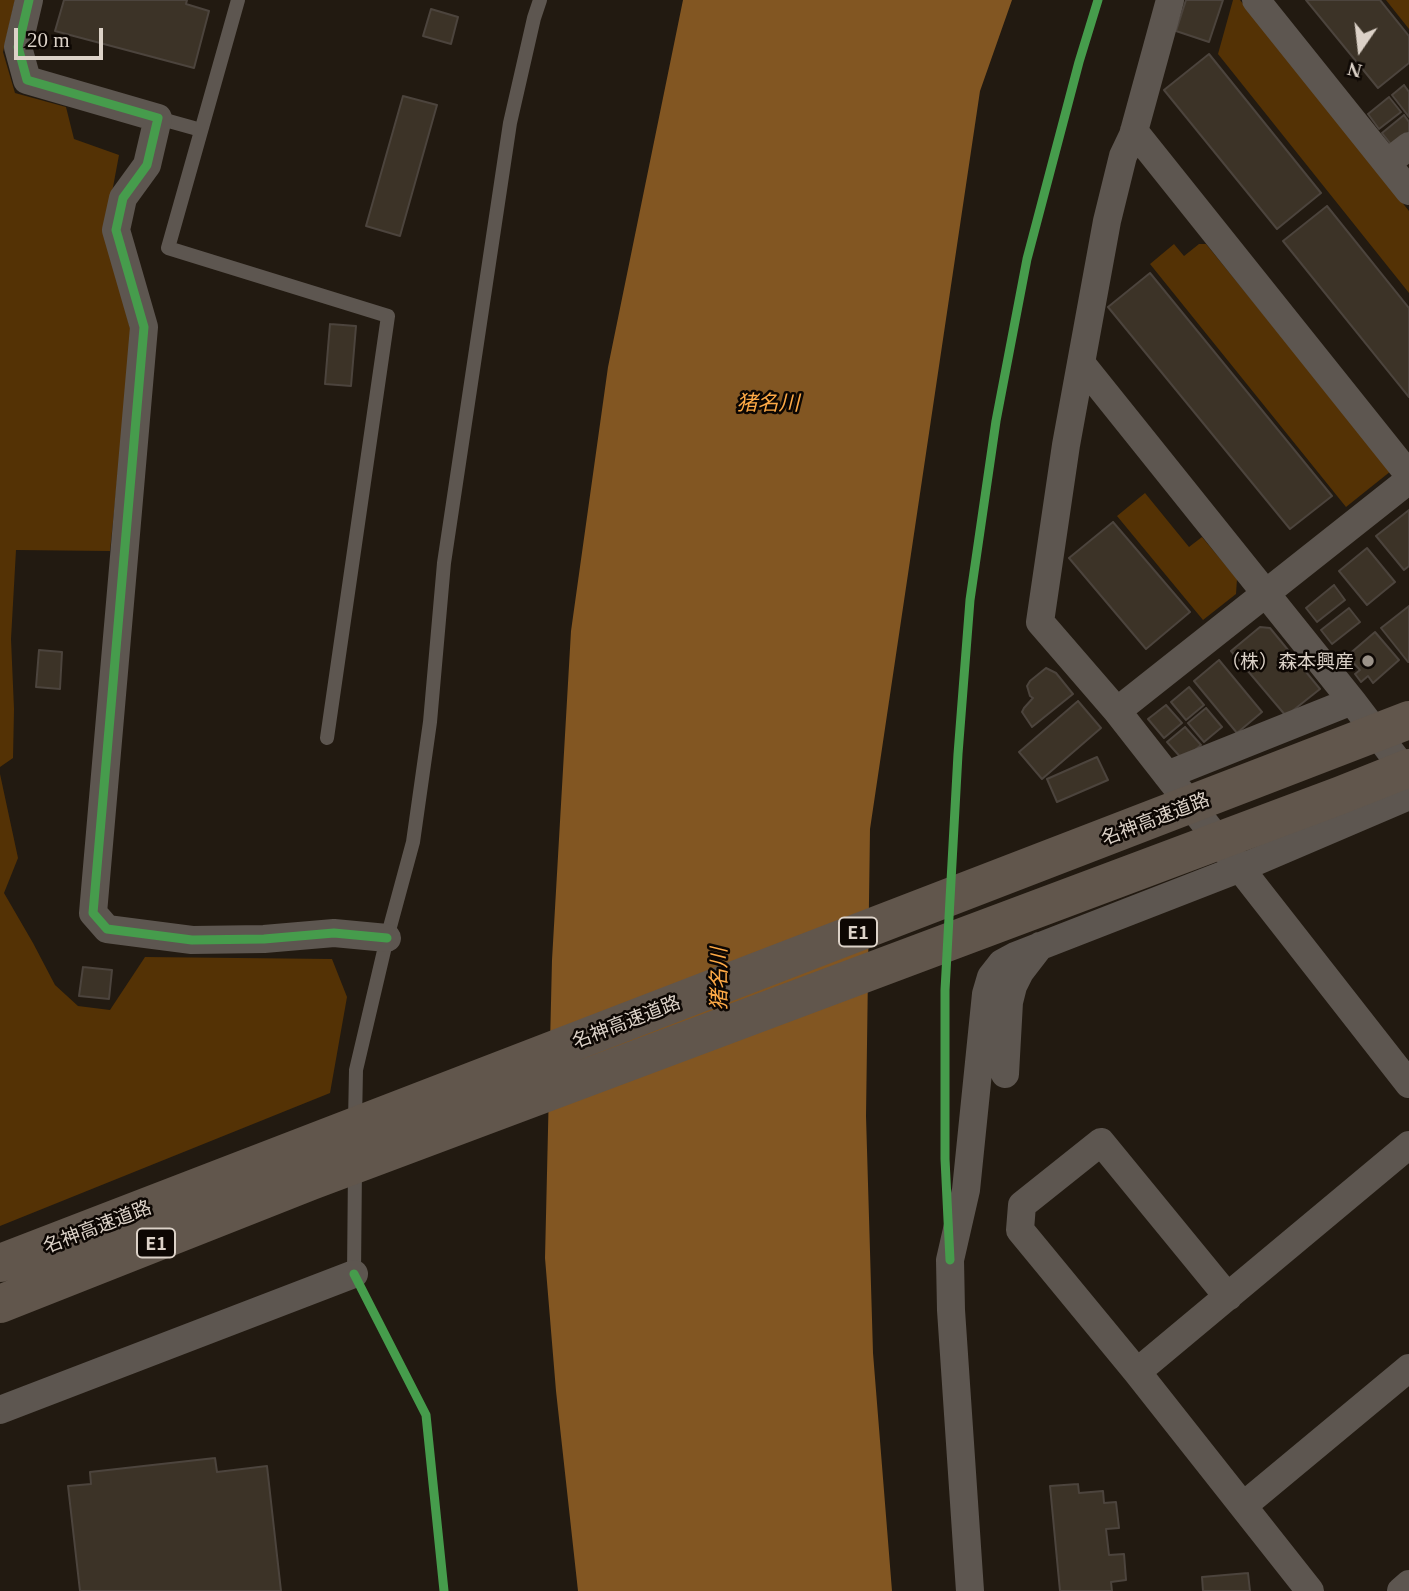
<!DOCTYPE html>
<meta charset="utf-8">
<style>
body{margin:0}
#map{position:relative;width:1409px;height:1591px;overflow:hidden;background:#221a11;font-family:Georgia,serif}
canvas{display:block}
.north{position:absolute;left:1325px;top:14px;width:70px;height:70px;-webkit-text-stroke:5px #0d0703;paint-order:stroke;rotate:194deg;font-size:19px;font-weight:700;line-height:28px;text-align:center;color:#dcd2c8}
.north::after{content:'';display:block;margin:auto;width:24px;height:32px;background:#dcd2c8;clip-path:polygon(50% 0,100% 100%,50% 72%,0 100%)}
.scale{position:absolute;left:14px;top:28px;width:89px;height:32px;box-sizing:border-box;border:4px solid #dcd2c8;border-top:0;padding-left:9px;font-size:21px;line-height:24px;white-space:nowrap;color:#dcd2c8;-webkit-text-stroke:5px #0d0703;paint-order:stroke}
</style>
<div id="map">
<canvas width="1409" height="1591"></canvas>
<div class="north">N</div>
<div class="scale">20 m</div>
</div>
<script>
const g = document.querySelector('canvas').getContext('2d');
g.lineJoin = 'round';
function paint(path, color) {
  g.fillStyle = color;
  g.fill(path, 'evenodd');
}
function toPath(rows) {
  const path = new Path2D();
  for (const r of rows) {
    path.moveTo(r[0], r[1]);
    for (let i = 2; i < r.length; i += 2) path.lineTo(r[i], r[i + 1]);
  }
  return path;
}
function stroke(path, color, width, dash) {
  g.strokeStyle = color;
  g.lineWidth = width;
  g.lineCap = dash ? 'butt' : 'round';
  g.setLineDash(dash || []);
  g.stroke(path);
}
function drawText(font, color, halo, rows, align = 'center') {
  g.font = font + ' Georgia,"Noto Sans JP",serif';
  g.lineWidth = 5;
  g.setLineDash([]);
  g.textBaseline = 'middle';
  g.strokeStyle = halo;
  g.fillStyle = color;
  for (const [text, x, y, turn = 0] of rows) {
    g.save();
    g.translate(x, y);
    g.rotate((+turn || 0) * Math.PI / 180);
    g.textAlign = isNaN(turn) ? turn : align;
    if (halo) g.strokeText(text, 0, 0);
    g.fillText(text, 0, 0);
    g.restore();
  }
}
const green = toPath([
 [0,0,15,0,3,52,15,93,66,107,74,139,119,155,105,230,132,336,110,551,16,550,11,639,14,709,13,758,0,767],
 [1233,0,1240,0,1409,211,1409,293,1218,54],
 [1386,0,1409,0,1409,29],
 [1174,244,1184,256,1199,244,1206,244,1391,471,1346,507,1150,264],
 [1145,493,1189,547,1202,537,1237,579,1236,594,1203,620,1117,516],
 [0,774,18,858,4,893,33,943,55,985,78,1006,110,1010,145,957,332,959,347,997,330,1093,0,1226]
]);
const water = toPath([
 [683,0,1012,0,980,91,870,829,866,1116,873,1353,892,1591,578,1591,556,1391,545,1258,552,960,571,631,608,367]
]);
const building = toPath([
 [64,0,187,0,186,4,209,11,194,68,55,31,64,0],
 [1186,0,1223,0,1209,42,1176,31,1186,0],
 [1306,0,1380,0,1409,36,1409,63,1378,88,1306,0],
 [431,9,458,17,451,44,423,36,431,9],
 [1209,54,1321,193,1277,229,1164,90,1209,54],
 [1404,85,1409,92,1409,117,1392,95,1404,85],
 [403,96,437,105,400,236,366,226,403,96],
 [1389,97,1401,112,1379,129,1368,114,1389,97],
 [1404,115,1409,122,1409,135,1393,147,1382,133,1404,115],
 [1327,206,1409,308,1409,397,1283,241,1327,206],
 [1150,273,1332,496,1290,529,1108,307,1150,273],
 [330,324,356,326,351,386,325,384,330,324],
 [1409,510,1409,566,1404,570,1376,536,1409,510],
 [1113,522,1190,612,1146,649,1069,558,1113,522],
 [1367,548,1395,582,1367,605,1339,571,1367,548],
 [1334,585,1345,600,1317,622,1306,608,1334,585],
 [1409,606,1409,662,1408,662,1381,628,1409,606],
 [1349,608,1360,622,1332,644,1321,630,1349,608],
 [1260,627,1270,628,1320,689,1286,716,1231,651,1260,627],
 [1375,632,1399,660,1373,683,1368,676,1361,682,1355,674,1360,670,1347,656,1375,632],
 [39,650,62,652,60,689,36,687,39,650],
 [1219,660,1262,712,1237,733,1194,681,1219,660],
 [1046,668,1056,673,1073,694,1032,727,1022,712,1024,708,1033,698,1030,696,1027,686,1030,681,1046,668],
 [1189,687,1204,705,1186,720,1171,702,1189,687],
 [1078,701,1101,728,1042,779,1019,752,1078,701],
 [1166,705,1182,723,1164,738,1148,719,1166,705],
 [1206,708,1222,727,1204,742,1188,723,1206,708],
 [1185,727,1201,745,1183,760,1167,742,1185,727],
 [1097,757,1108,780,1057,802,1047,779,1097,757],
 [83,967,112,970,109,999,79,996,83,967],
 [215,1458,217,1472,267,1466,281,1591,80,1591,68,1486,91,1484,90,1472,215,1458],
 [1078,1484,1079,1493,1103,1491,1104,1503,1116,1502,1119,1528,1106,1529,1109,1555,1124,1554,1126,1580,1111,1582,1112,1591,1060,1591,1050,1486,1078,1484],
 [1248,1573,1250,1591,1203,1591,1202,1577,1248,1573]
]);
const lane = toPath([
 [238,0,168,248,388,316,327,738],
 [158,118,201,130],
 [355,1122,356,1070,387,938,413,842,430,722,444,563,510,123,534,18,540,0],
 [354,1274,355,1167]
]);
const street = toPath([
 [29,0,18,47,27,80,158,118,147,165,123,198,116,230,144,327,93,913,107,929,192,940,264,939,334,933,387,938],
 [1170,0,1133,135,1123,156,1107,221,1066,445,1040,622,1117,711,1409,1084],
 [1256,0,1409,191],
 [1134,131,1409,475],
 [1387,163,1409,146],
 [1081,363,1352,701,1409,776],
 [1117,711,1409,480],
 [1167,775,1352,701],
 [1005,1074,1009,1002,1013,986,1020,972,1040,946],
 [1228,1297,1101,1142,1022,1205,1020,1230,1137,1372,1310,1591],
 [1137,1372,1409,1145],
 [0,1410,354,1274],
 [1243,1506,1409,1368],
 [970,1591,951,1310,950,1260,966,1190,986,994,991,977,1002,963,1015,956,1241,868,1409,796],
 [1401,1591,1409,1584]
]);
const highway = toPath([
 [0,1263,1409,720],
 [0,1304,311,1181,1341,795,1409,768]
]);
const cycleway = toPath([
 [29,0,18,47,27,80,158,118,147,165,123,198,116,230,144,327,93,913,107,929,192,940,264,939,334,933,387,938],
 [950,1260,945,1159,945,990,958,754,970,600,996,421,1027,259,1079,62,1098,0],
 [354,1274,426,1415,444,1591]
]);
const markers = [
 [1368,661,7,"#9b9288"]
];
const shields = [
 [858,932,38],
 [156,1243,38]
];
const shieldNames = [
 ["E1",858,932],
 ["E1",156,1243]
];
const poiNames = [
 ["（株）森本興産",1354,661]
];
const streetNames = [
 ["名神高速道路",1155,818,-21],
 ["名神高速道路",626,1021,-21],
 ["名神高速道路",97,1226,-21]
];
const waterNames = [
 ["猪名川",768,402],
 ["猪名川",718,979,-90]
];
paint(green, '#543205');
paint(water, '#825622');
paint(building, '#3c3327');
stroke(building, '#4c443d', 2);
stroke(lane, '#5d5650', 14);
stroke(street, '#5d5650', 28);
stroke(highway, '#61564c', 38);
stroke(cycleway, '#469c4c', 9);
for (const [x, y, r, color] of markers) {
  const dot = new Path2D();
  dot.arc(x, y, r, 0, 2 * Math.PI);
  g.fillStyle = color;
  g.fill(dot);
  stroke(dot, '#0d0703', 2.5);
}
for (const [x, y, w] of shields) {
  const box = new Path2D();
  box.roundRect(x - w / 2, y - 14.5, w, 29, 5);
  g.fillStyle = '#0d0703';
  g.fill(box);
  stroke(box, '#dcd2c8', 2);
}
drawText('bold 18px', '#dcd2c8', null, shieldNames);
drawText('19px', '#dcd2c8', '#0d0703', poiNames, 'right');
drawText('19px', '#dcd2c8', '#0d0703', streetNames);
drawText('italic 21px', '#fda946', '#0d0703', waterNames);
</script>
